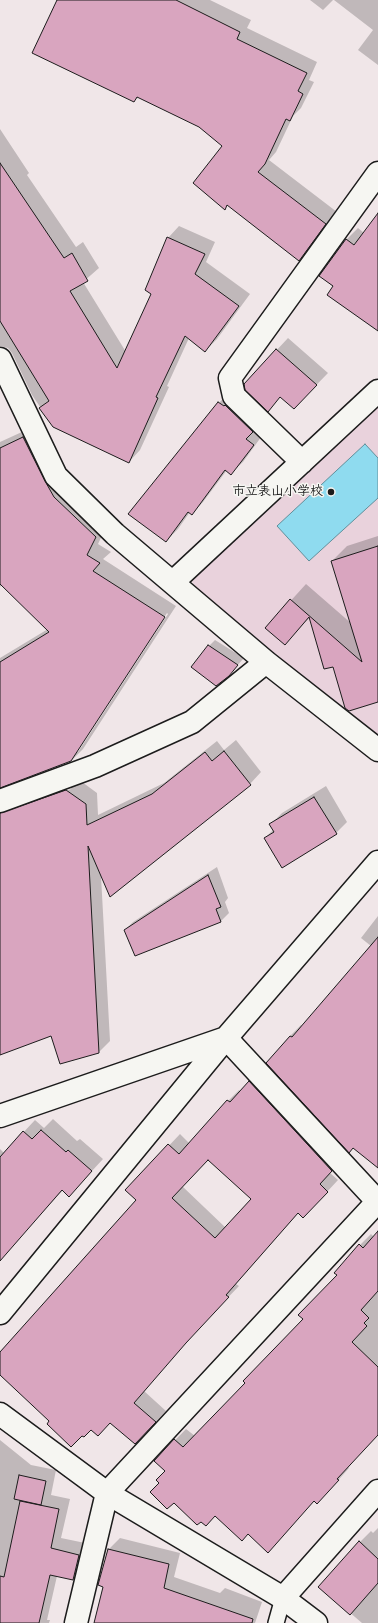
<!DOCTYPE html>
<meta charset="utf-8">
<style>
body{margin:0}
canvas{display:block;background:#f0e6e8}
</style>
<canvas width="378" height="1623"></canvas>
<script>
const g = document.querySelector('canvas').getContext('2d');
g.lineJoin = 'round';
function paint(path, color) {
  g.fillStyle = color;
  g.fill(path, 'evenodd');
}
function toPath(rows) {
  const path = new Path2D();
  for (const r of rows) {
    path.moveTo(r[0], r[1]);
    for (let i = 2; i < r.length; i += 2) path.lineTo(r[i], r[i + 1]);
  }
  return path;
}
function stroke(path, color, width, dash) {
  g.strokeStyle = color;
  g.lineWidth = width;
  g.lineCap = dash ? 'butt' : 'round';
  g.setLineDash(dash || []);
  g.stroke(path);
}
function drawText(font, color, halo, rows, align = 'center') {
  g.font = font + ' Pangolin,"Klee One",sans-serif';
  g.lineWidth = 3;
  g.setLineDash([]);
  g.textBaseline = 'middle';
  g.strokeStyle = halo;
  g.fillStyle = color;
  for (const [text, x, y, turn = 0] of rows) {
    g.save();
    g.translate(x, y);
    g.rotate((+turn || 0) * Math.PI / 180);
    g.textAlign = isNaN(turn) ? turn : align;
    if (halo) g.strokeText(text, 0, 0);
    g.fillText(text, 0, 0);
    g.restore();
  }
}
const built = toPath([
 [378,403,378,739,377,739,194,587,192,580]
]);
const water = toPath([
 [365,444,378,458,378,498,309,561,277,526,365,444]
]);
const shadow = toPath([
 [58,0,210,0,251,20,247,28,317,62,309,80,314,82,301,108,293,116,276,152,269,160,337,212,310,248,299,259,228,205,225,208,223,146,199,126,139,97,134,101],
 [310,0,333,0,323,10],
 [334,0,378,0,378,65,358,50,373,30],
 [0,129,29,173,27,175,76,247,83,242,99,268,83,282,126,352,152,293,168,238,179,226,215,242,206,262,250,294,217,339,205,351,189,338,167,386,169,387,140,450,129,462,53,426,32,395,12,353,8,348,0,346],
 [378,215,378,324,320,276,347,239,358,228,364,233],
 [288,338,328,373,294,408,281,396,268,410,245,384],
 [230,391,264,433,243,462,231,473,227,470,203,502,192,514,190,512,178,529,166,541,219,403],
 [35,426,56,470,107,525,98,544,111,552,103,559,176,606,83,749,71,761,0,787,0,658,48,629,2,585,0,587,0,442],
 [167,613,168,614,78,752,76,752],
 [378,536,378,701,334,665,310,617,285,644,266,628,306,584,352,624,332,561,347,546],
 [215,640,244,658,235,668,209,646],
 [236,740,261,772,250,784,101,876,110,1041,99,1052,52,1035,0,1054,0,812,10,802,78,779,97,793,98,815,164,783,217,741,224,750],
 [70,787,71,789,11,811,11,809],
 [326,786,347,822,336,833,265,838,273,830,270,825,282,813],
 [217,867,228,898,225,902,229,913,221,921,135,955,125,930,133,922],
 [378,916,378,1166,267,1063,290,1036,301,1025,303,1026,371,946,361,938],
 [260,1071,342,1159,330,1173,338,1180,314,1206,298,1213,236,1284,239,1286,196,1331,144,1391,166,1411,146,1432,110,1421,91,1429,51,1421,0,1358,0,1354,137,1200,127,1190,180,1134,190,1144,228,1101,239,1090,241,1092],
 [209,1159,252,1199,226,1228,182,1186],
 [53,1119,77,1141,80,1139,103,1159,69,1196,63,1190,9,1249,0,1241,0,1149,4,1153,35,1120,44,1128],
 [371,1234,374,1237,378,1234,378,1423,348,1467,349,1468,328,1492,315,1500,248,1533,161,1483,166,1471,155,1461,186,1429,195,1436,246,1383,304,1319,360,1245],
 [0,1440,31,1465,56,1470,51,1495,70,1499,61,1538,90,1544,84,1568,73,1579,57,1576,47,1620,50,1620,49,1623,0,1623],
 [378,1528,378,1623,362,1623,320,1587,360,1542,371,1531,373,1533],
 [120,1538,180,1553,174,1577,220,1593,225,1588,262,1602,255,1623,96,1623,104,1586,99,1585,109,1549]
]);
const building = toPath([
 [57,0,176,0,240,32,237,39,307,73,298,91,303,94,290,121,286,119,265,164,258,172,326,224,299,261,227,205,225,210,193,183,222,146,199,127,137,97,134,102,32,53,57,0],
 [0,163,64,258,72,253,88,281,70,291,117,368,151,294,145,290,167,237,205,254,195,274,239,306,205,352,185,336,156,397,158,398,129,463,53,427,39,408,49,401,0,321,0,163],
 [378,213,378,331,327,295,333,286,319,276,346,239,354,245,378,213],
 [276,349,317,385,294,409,280,397,268,412,245,390,244,384,276,349],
 [218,402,224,406,225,405,253,432,246,439,254,445,231,475,225,470,192,515,188,512,166,542,128,514,218,402],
 [23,437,45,481,54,497,96,537,87,555,100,563,93,571,165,617,71,761,0,788,0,662,49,632,0,584,0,448,23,437],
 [378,546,378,702,349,711,345,708,333,667,324,669,309,617,285,645,265,628,290,599,362,662,331,561,378,546],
 [208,645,238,665,229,676,216,686,191,667,208,645],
 [224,751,251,785,110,897,88,846,99,1053,60,1064,51,1036,0,1055,0,813,66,790,86,804,87,825,152,794,205,752,212,761,224,751],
 [314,797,337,834,282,868,264,838,274,832,269,824,314,797],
 [208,875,221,907,216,909,221,922,135,956,124,930,208,875],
 [378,937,378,1168,353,1148,349,1153,266,1063,290,1036,292,1037,378,937],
 [249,1081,332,1171,320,1184,328,1192,303,1218,298,1213,226,1295,229,1297,186,1343,134,1403,156,1422,135,1444,110,1423,98,1436,91,1430,84,1437,82,1436,71,1447,47,1424,49,1421,0,1375,0,1352,136,1200,125,1190,168,1144,179,1154,227,1100,230,1102,249,1081],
 [208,1160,251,1199,215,1238,172,1198,208,1160],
 [41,1130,66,1152,68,1150,92,1171,69,1197,62,1190,0,1261,0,1157,23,1131,32,1139,41,1130],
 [378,1231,378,1291,361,1310,369,1318,364,1323,367,1326,352,1342,378,1367,378,1435,337,1479,339,1480,317,1504,314,1501,268,1553,248,1534,242,1541,215,1516,206,1526,201,1522,197,1525,174,1503,167,1509,150,1492,159,1483,156,1480,165,1471,154,1461,174,1439,183,1447,245,1383,243,1381,303,1319,298,1315,337,1275,334,1273,359,1244,363,1248,378,1231],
 [19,1475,46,1481,41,1505,14,1499,19,1475],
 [20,1501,59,1509,51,1548,79,1555,73,1580,50,1575,39,1623,0,1623,0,1576,4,1577,20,1501],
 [359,1541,378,1559,378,1583,350,1615,318,1587,359,1541],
 [108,1549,169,1564,164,1588,253,1619,252,1623,94,1623,103,1587,98,1585,108,1549]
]);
const lane = toPath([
 [276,1623,283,1598]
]);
const street = toPath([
 [0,359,56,476,115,534,266,662,378,750],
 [302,462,234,396,230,378,378,173],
 [173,582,378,391],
 [0,801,95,766,192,722,266,662],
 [0,1116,226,1038,378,1202],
 [0,1313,226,1038,378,862],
 [0,1414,107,1493,283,1598,316,1623],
 [283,1598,378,1491],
 [76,1623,107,1493,378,1201]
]);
const markers = [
 [331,492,4,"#1c1c1c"]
];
const poiNames = [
 ["市立表山小学校",323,492]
];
paint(built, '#e9d2dc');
paint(water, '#8fdbef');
stroke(water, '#618f9b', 1);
paint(shadow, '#0003');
paint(building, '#d9a5bf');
stroke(building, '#1c1c1c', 1);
stroke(lane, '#1c1c1c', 18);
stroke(street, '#1c1c1c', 25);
stroke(lane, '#f6f6f2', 15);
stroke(street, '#f6f6f2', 22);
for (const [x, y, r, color] of markers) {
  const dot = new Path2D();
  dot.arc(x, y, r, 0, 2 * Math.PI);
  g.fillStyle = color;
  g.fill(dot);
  stroke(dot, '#f6f6f2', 1.5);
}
drawText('bold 13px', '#1c1c1c', '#f6f6f2', poiNames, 'right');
</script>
